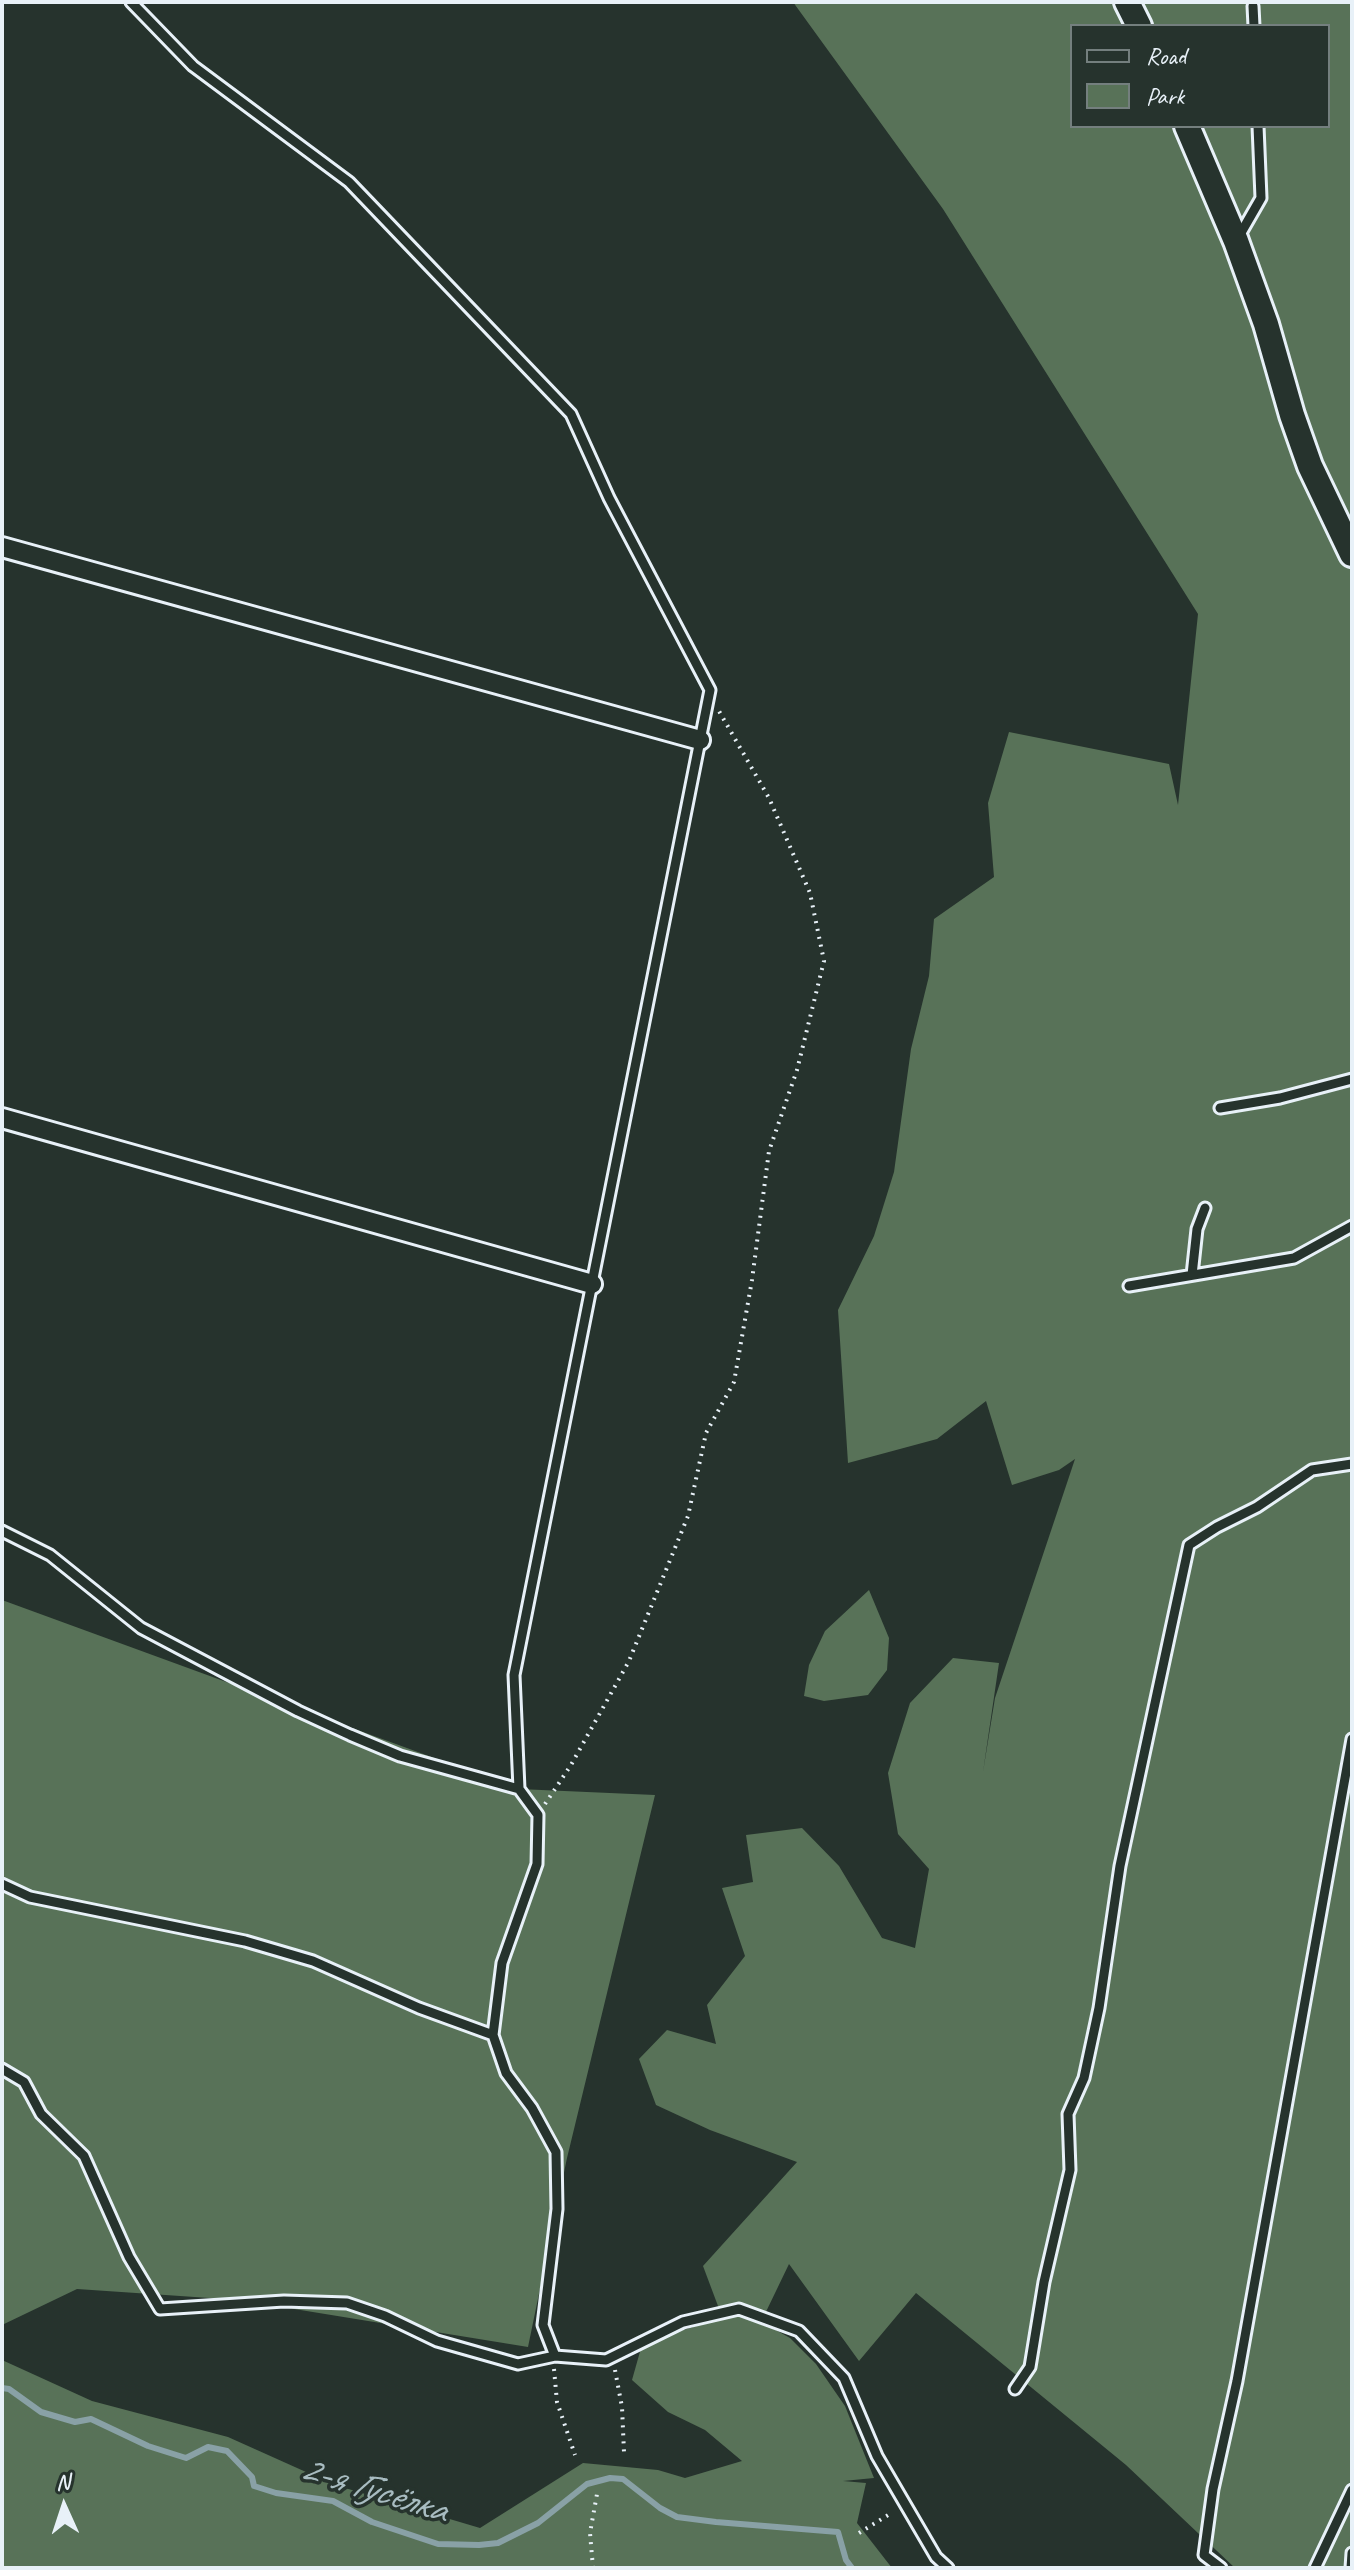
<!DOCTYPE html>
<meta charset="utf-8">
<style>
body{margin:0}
#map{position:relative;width:1354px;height:2570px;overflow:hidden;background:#26332d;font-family:Caveat,sans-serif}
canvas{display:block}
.frame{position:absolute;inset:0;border:4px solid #e8f1f8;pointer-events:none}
.legend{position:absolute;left:1070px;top:24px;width:260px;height:104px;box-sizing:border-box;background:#26332d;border:2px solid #747f7e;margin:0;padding:10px 14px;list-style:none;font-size:24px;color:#e8f1f8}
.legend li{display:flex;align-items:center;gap:16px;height:40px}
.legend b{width:40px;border:2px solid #747f7e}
.north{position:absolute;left:24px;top:2466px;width:80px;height:80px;-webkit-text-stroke:6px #26332d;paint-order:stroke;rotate:357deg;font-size:22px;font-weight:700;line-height:32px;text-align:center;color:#e8f1f8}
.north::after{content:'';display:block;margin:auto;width:28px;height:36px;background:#e8f1f8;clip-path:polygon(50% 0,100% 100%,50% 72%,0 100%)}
</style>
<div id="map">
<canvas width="1354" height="2570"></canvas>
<div class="frame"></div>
<ul class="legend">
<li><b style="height:10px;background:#26332d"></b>Road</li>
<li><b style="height:22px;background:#587258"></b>Park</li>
</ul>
<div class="north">N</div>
</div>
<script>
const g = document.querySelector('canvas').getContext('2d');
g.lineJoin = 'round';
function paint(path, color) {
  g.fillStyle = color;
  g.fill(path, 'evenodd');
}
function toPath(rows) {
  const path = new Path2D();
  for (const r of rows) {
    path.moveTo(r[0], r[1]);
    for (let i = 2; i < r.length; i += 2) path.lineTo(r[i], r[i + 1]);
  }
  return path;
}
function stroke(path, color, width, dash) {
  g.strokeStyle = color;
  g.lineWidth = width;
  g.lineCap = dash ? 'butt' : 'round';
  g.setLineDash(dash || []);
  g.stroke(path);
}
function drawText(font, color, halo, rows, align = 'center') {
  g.font = font + ' Caveat,sans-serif';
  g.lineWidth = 7;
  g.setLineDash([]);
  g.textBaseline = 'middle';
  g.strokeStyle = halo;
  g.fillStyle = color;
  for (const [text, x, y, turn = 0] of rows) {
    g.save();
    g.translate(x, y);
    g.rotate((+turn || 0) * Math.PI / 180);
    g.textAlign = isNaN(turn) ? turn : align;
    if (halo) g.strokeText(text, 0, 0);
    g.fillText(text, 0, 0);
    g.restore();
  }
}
const green = toPath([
 [793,2,1352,2,1352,2568,1235,2568,1126,2465,916,2293,859,2361,789,2264,763,2318,751,2316,790,2338,816,2364,845,2406,874,2478,843,2481,866,2483,857,2523,892,2568,2,2568,2,2360,92,2401,228,2437,335,2485,480,2528,583,2463,658,2470,685,2478,742,2461,705,2430,668,2412,632,2380,643,2341,694,2327,734,2311,718,2306,703,2266,797,2162,710,2130,656,2105,639,2059,667,2030,716,2044,707,2005,745,1956,722,1888,753,1882,746,1835,802,1828,839,1866,882,1938,915,1948,929,1869,898,1834,888,1773,910,1703,953,1658,999,1663,983,1772,995,1698,1075,1459,1059,1470,1012,1485,986,1401,937,1439,848,1463,838,1310,874,1236,894,1172,911,1049,929,976,934,919,994,877,988,803,1009,732,1169,764,1178,805,1198,614,943,209],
 [1072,26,1328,26,1328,126,1072,126],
 [869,1590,889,1638,887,1670,868,1695,824,1701,804,1696,809,1665,825,1631],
 [2,1600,519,1789,655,1795,567,2158,528,2347,239,2300,77,2289,2,2325]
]);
const stream = toPath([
 [2,2388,9,2389,41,2412,75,2422,91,2419,148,2446,186,2458,208,2447,227,2451,252,2477,254,2486,276,2493,333,2501,372,2522,438,2544,479,2545,498,2543,538,2523,587,2484,610,2478,623,2479,660,2508,677,2517,716,2522,838,2532,846,2560,852,2568]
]);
const path = toPath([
 [545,1804,571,1765,629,1661,688,1516,706,1433,734,1382,752,1280,769,1151,797,1070,824,961,810,893,769,798,719,711],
 [554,2369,557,2402,575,2455],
 [615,2370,622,2407,624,2452],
 [859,2533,893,2512],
 [593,2568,590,2533,597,2494]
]);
const service = toPath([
 [131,2,193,66,349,182,571,414,609,498,710,690,514,1675,519,1789],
 [1253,6,1254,26],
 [1238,238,1261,198,1258,126],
 [1220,1108,1280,1098,1352,1079],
 [1192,1275,1197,1229,1205,1208],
 [1129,1286,1294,1258,1352,1226],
 [2,1531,50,1555,141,1628,298,1711,350,1735,400,1756,519,1789,538,1815,537,1864,502,1963,493,2035,506,2073,532,2108,556,2152,557,2209,543,2325,555,2356],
 [2,1884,30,1897,245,1941,313,1961,419,2008,493,2035],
 [2,2069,24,2082,41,2114,84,2156,129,2257,160,2309,284,2301,347,2303,385,2316,437,2341,518,2364,555,2356,606,2360,683,2322,739,2309,799,2331,844,2378,877,2456,936,2557,948,2568],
 [1015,2389,1030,2367,1044,2282,1070,2170,1068,2114,1084,2078,1099,2008,1120,1866,1189,1545,1217,1527,1257,1507,1312,1470,1352,1464],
 [1221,2568,1204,2555,1213,2489,1237,2381,1352,1739],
 [1315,2568,1352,2490],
 [1351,2568,1352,2553]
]);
const minor = toPath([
 [2,547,700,740],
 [2,1118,592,1284]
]);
const tertiary = toPath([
 [1127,2,1139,26],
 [1187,126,1236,241,1266,324,1292,415,1310,466,1352,554]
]);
const waterNames = [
 ["2-я Гусёлка",373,2490,17]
];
paint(green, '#587258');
stroke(stream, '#89a1a6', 6);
stroke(service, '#e8f1f8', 15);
stroke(minor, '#e8f1f8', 24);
stroke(tertiary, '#e8f1f8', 30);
stroke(path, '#e8f1f8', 4, [2, 6]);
stroke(service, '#26332d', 9);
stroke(minor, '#26332d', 18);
stroke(tertiary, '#26332d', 24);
drawText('italic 40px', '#a8bcc1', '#26332d', waterNames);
</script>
